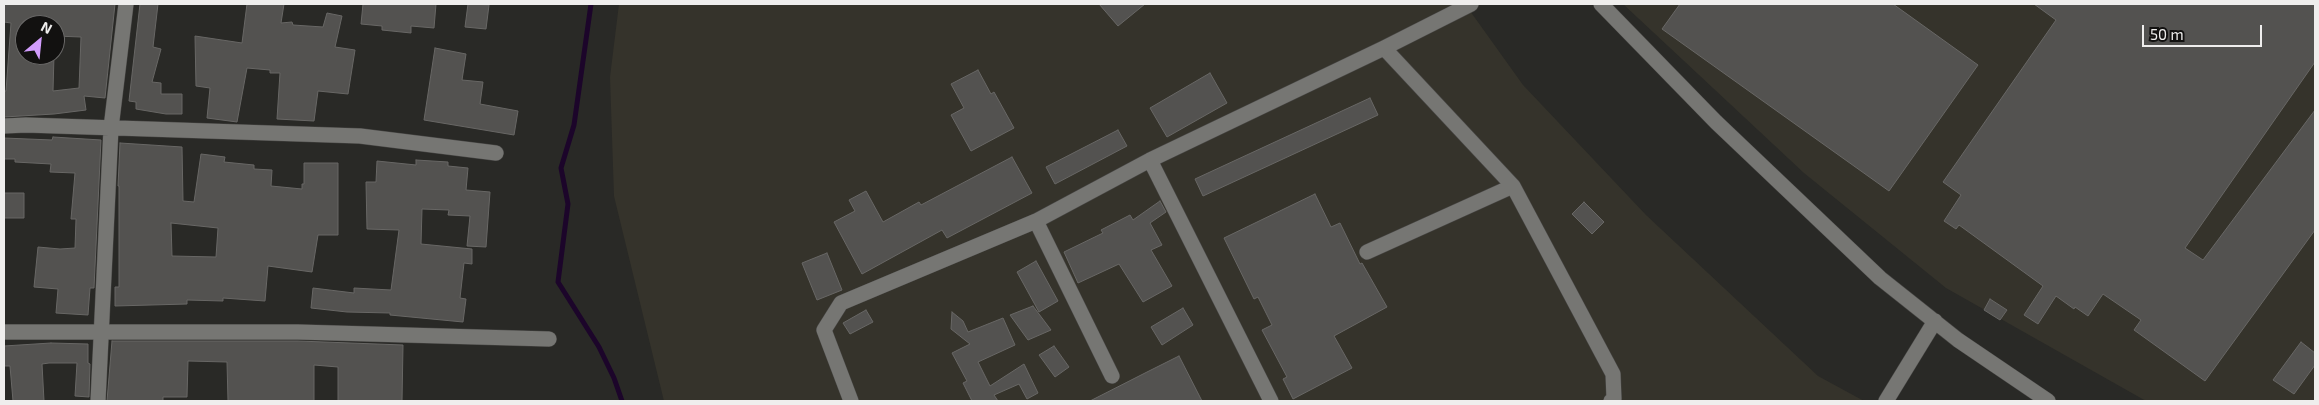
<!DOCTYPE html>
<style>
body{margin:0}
#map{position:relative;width:2319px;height:405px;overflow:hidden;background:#292926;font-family:"Exo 2",sans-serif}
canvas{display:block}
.frame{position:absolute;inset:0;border:5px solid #efeeed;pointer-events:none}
.north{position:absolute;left:15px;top:15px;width:50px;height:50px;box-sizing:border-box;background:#121110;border:1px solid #6a6968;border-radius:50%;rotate:28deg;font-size:14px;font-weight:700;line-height:20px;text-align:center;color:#efeeed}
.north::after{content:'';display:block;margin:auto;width:18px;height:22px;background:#d29dfd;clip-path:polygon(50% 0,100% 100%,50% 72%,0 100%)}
.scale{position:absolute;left:2142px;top:25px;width:120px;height:22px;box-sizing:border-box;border:2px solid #efeeed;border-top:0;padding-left:6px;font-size:15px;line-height:18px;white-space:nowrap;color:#efeeed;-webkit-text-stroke:4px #121110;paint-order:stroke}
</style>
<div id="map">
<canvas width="2319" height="405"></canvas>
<div class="frame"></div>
<div class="north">N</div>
<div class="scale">50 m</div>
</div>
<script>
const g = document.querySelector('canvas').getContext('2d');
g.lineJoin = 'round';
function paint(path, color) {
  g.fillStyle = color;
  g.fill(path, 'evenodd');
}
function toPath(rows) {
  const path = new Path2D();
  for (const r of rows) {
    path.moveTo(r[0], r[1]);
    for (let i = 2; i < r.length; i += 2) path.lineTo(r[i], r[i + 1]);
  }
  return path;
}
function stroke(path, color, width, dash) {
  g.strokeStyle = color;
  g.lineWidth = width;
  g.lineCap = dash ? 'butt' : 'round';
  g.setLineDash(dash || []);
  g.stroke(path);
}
const built = toPath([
 [619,4,1465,4,1523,85,1646,215,1818,376,1864,401,664,401,614,196,610,77],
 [1623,4,2315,4,2315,401,2146,401,1946,288,1804,173]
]);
const stream = toPath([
 [591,4,574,125,561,168,568,204,558,282,599,347,614,378,622,401]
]);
const building = toPath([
 [4,4,115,4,105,98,84,96,86,110,54,114,4,117,4,91,6,91,11,23,4,22,4,4],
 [25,25,55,25,55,36,81,37,79,88,53,91,54,55,25,55,25,25],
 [140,4,158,4,153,47,161,49,152,82,161,83,161,94,182,94,182,114,166,114,136,109,136,102,129,101,140,4],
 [247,4,284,4,281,23,292,22,293,25,323,27,327,13,342,16,335,47,355,50,348,94,318,91,314,121,277,119,280,73,270,73,270,70,247,68,237,122,207,118,210,88,196,86,195,36,242,43,247,4],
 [363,4,436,4,434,28,411,26,411,33,382,30,382,26,361,24,363,4],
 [468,4,489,5,486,29,465,27,468,4],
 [1099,4,1145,4,1118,26,1099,4],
 [1680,4,1893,4,1978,65,1889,191,1662,29,1680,4],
 [2034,4,2315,4,2315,62,2185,248,2203,260,2315,110,2315,230,2205,381,2134,330,2141,320,2103,294,2088,316,2075,307,2074,309,2056,296,2038,324,2024,315,2043,286,1959,225,1956,229,1944,221,1961,195,1943,182,2056,20,2034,4],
 [435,48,466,54,462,80,483,82,480,104,518,111,514,135,424,120,435,48],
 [978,70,991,94,994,92,1014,128,971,151,951,115,964,108,951,84,978,70],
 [1210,73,1227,103,1167,137,1150,108,1210,73],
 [1370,98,1378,115,1203,196,1195,179,1370,98],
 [1118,130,1127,146,1055,184,1046,167,1118,130],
 [53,137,101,140,94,288,90,288,88,315,56,313,58,289,34,287,38,247,60,249,75,248,76,219,71,219,75,173,50,172,51,164,15,162,15,159,4,159,4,138,52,140,53,137],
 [120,143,182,147,183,201,194,202,201,154,225,157,224,162,254,165,254,169,272,170,271,186,302,189,302,184,304,184,304,163,338,163,338,235,318,235,312,272,268,266,265,301,223,298,223,301,187,300,187,304,115,306,115,287,119,287,119,186,118,186,120,143],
 [171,223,218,228,216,257,172,256,171,223],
 [1012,157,1032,193,947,238,942,230,862,274,834,222,855,211,849,200,866,191,883,222,919,202,921,205,1012,157],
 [416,160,448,162,448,166,468,168,466,190,490,192,486,247,467,246,470,216,448,215,449,210,422,209,421,244,472,249,472,264,464,263,460,298,466,299,463,322,390,315,390,313,347,312,311,308,313,288,354,293,354,288,391,290,399,230,367,229,366,182,376,182,377,161,416,165,416,160],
 [4,193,24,193,24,218,4,218,4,193],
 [1315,194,1331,227,1340,223,1360,264,1362,263,1387,307,1334,336,1352,368,1293,399,1283,379,1287,377,1262,330,1272,325,1258,297,1254,299,1224,238,1315,194],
 [1160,201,1166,212,1150,223,1162,245,1151,250,1172,286,1143,302,1119,264,1078,283,1064,252,1103,233,1101,230,1130,215,1133,220,1160,201],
 [1584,202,1604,222,1592,234,1572,214,1584,202],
 [827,253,842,290,817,300,802,263,827,253],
 [1036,261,1058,301,1039,312,1017,272,1036,261],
 [1990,299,2007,310,2000,320,1984,310,1990,299],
 [1033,306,1051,330,1028,340,1010,315,1033,306],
 [1183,308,1193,325,1162,345,1151,327,1183,308],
 [866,310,873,322,850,334,843,323,866,310],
 [952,312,963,321,968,332,1003,318,1015,345,978,362,990,386,1024,364,1038,393,1027,399,1019,384,994,395,998,401,972,401,963,383,967,381,952,353,970,344,951,329,952,312],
 [112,341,298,341,403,345,402,401,338,401,338,367,314,365,314,401,228,401,227,362,188,361,187,397,163,397,163,401,107,401,112,341],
 [2301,342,2315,353,2315,365,2294,394,2273,380,2301,342],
 [51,343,88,344,88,363,90,364,89,397,75,396,77,363,49,363,42,364,44,401,13,401,10,366,4,366,4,346,51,343],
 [1054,346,1069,367,1055,377,1039,355,1054,346],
 [1179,356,1202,401,1090,401,1147,372,1179,356]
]);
const minor = toPath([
 [1601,4,1716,122,1880,278,1958,340,2048,401],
 [1384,48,1513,186,1613,374,1614,399,1611,401],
 [4,126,26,125,360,136,496,153],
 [1150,160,1271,401],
 [1036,221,1112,376],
 [1367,252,1513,186],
 [4,332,298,332,549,339],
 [98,401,111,128,126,4],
 [851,401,824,330,841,303,1036,221,1150,160,1384,48,1471,4],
 [1886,401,1935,321]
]);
paint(built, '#35332b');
stroke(stream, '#1c052a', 5);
paint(building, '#535250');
stroke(building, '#686765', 1);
stroke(minor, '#474644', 16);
stroke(minor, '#767673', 15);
</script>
